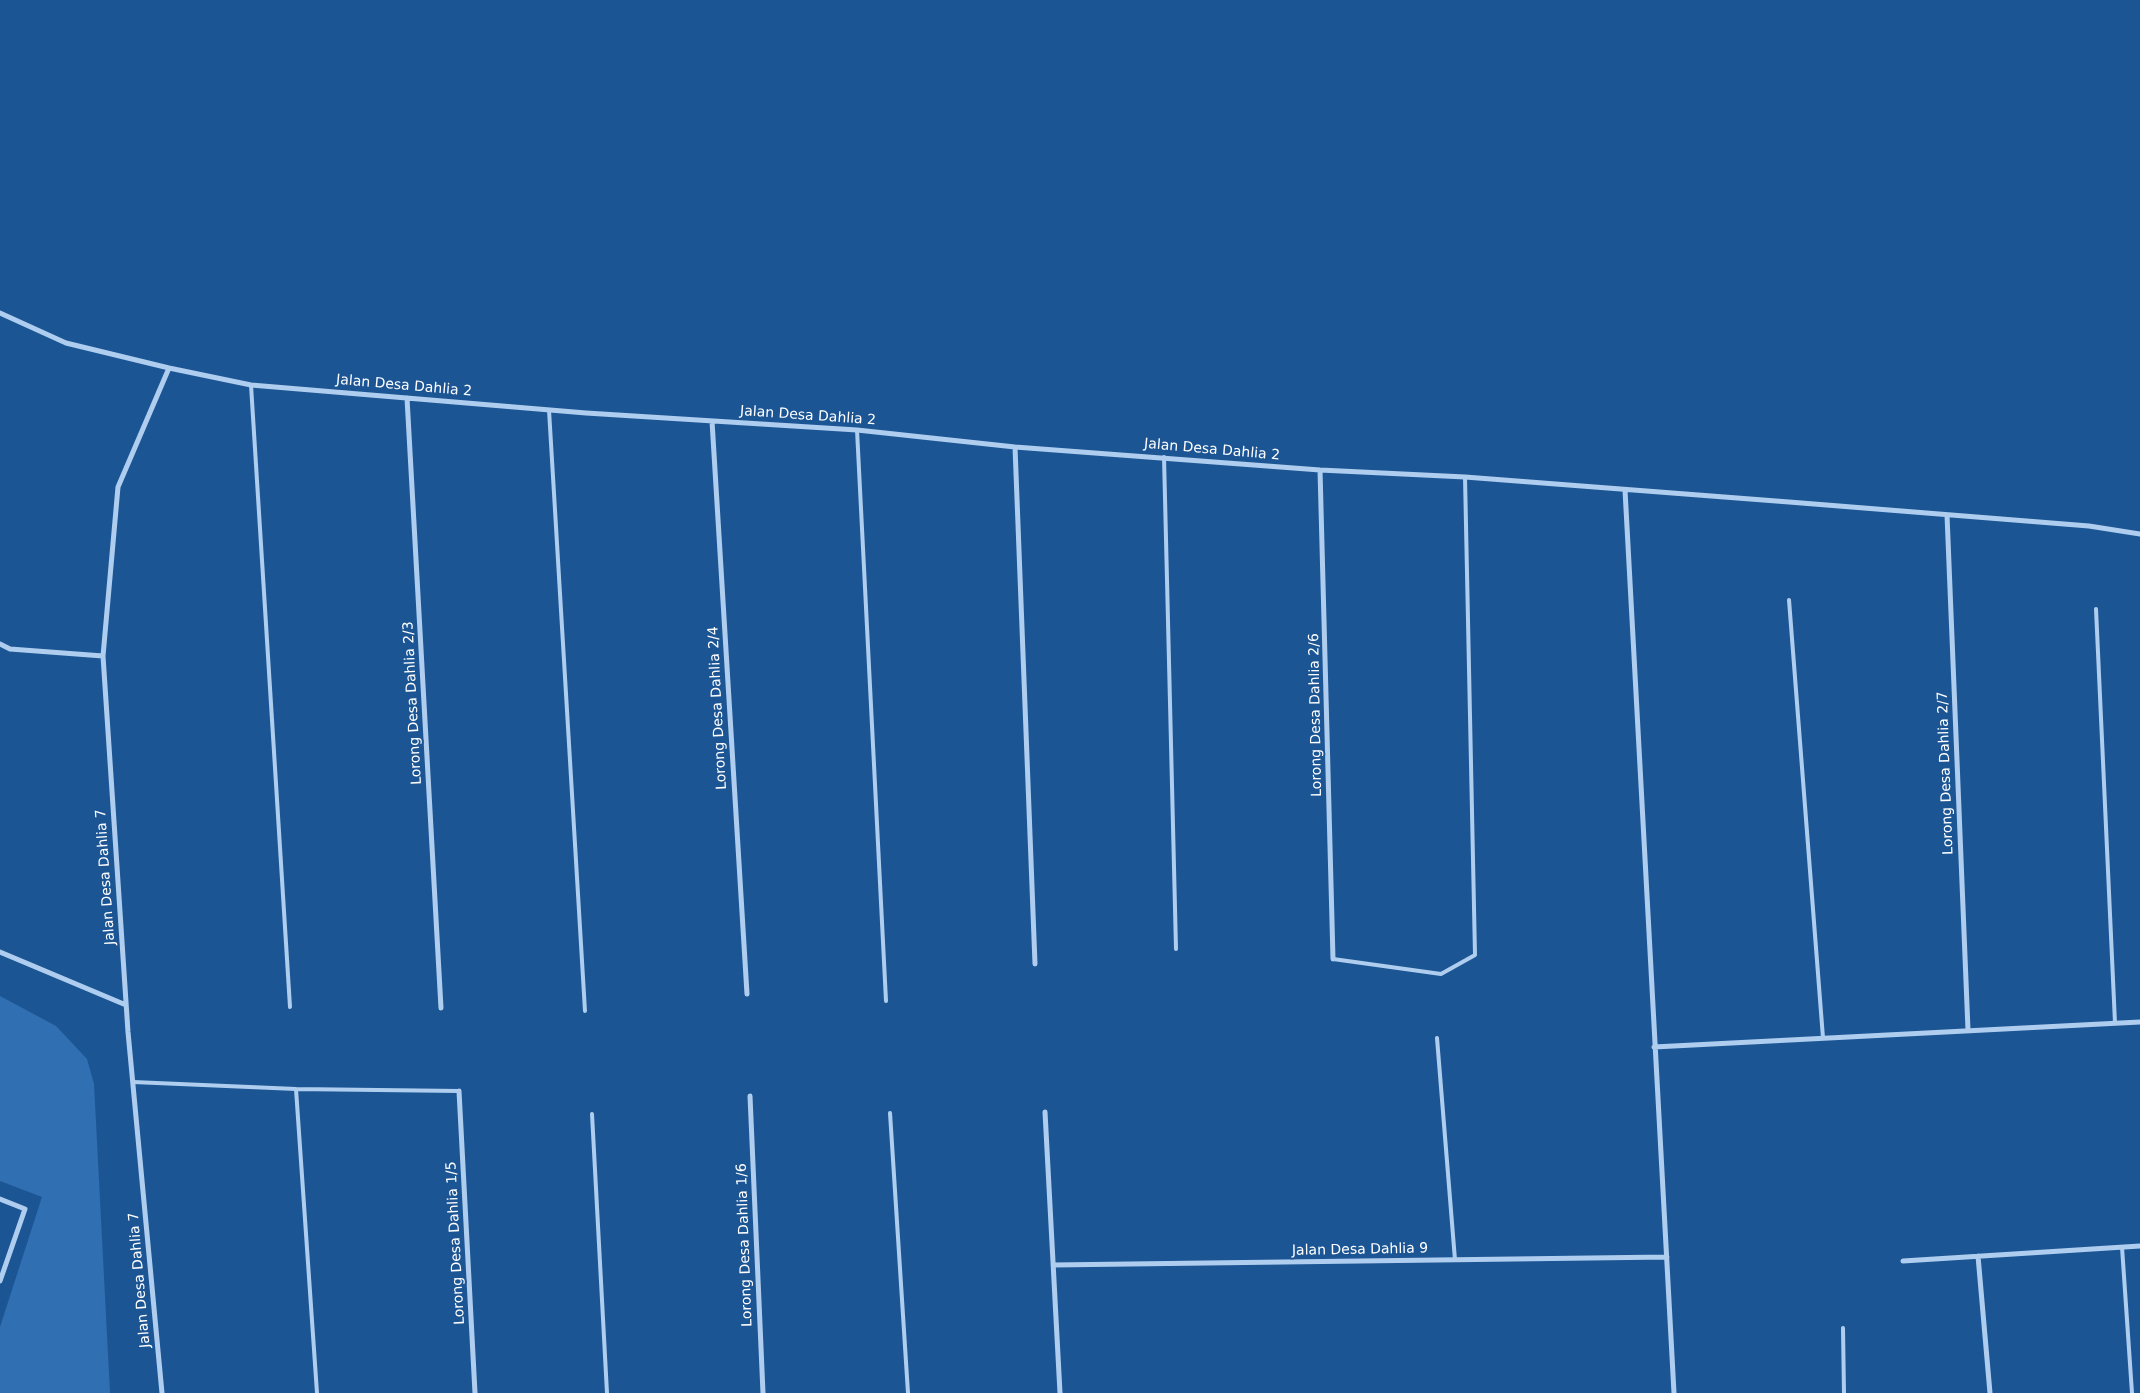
<!DOCTYPE html>
<style>
body{margin:0}
canvas{display:block;background:#1c5594}
</style>
<canvas width="2140" height="1393"></canvas>
<script>
const g = document.querySelector('canvas').getContext('2d');
g.lineJoin = 'round';
function paint(path, color) {
  g.fillStyle = color;
  g.fill(path, 'evenodd');
}
function toPath(rows) {
  const path = new Path2D();
  for (const r of rows) {
    path.moveTo(r[0], r[1]);
    for (let i = 2; i < r.length; i += 2) path.lineTo(r[i], r[i + 1]);
  }
  return path;
}
function stroke(path, color, width, dash) {
  g.strokeStyle = color;
  g.lineWidth = width;
  g.lineCap = dash ? 'butt' : 'round';
  g.setLineDash(dash || []);
  g.stroke(path);
}
function drawText(font, color, halo, rows, align = 'center') {
  g.font = font + ' "DejaVu Sans",sans-serif';
  g.lineWidth = 4;
  g.setLineDash([]);
  g.textBaseline = 'middle';
  g.strokeStyle = halo;
  g.fillStyle = color;
  for (const [text, x, y, turn = 0] of rows) {
    g.save();
    g.translate(x, y);
    g.rotate((+turn || 0) * Math.PI / 180);
    g.textAlign = isNaN(turn) ? turn : align;
    if (halo) g.strokeText(text, 0, 0);
    g.fillText(text, 0, 0);
    g.restore();
  }
}
const green = toPath([
 [0,996,56,1026,87,1059,94,1084,110,1393,0,1393,0,1327,42,1197,0,1181]
]);
const lane = toPath([
 [251,385,290,1007],
 [549,410,585,1011],
 [857,430,886,1001],
 [1164,457,1176,949],
 [1789,600,1823,1038],
 [2096,609,2115,1023],
 [1333,959,1441,974,1475,955,1465,477],
 [1437,1038,1455,1260],
 [133,1082,296,1089,459,1091],
 [296,1089,317,1393],
 [890,1113,908,1393],
 [592,1114,607,1393],
 [2122,1247,2132,1393],
 [1843,1328,1844,1393]
]);
const street = toPath([
 [0,313,66,343,169,368,251,385,586,413,857,430,1015,447,1320,470,1465,477,1789,502,2089,526,2140,534],
 [407,398,441,1008],
 [712,421,747,994],
 [1015,447,1035,964],
 [1320,470,1333,959],
 [1625,490,1674,1393],
 [1947,515,1968,1030],
 [0,644,10,649,103,656],
 [0,952,126,1005],
 [1654,1047,2140,1022],
 [459,1091,475,1393],
 [750,1096,763,1393],
 [1045,1112,1060,1393],
 [0,1199,25,1209,0,1281],
 [1978,1256,1990,1393],
 [1903,1261,2140,1246],
 [1053,1265,1667,1257],
 [162,1393,128,1032,103,656,118,487,169,368]
]);
const streetNames = [
 ["Jalan Desa Dahlia 2",404,386,5],
 ["Jalan Desa Dahlia 2",808,416,4],
 ["Jalan Desa Dahlia 2",1212,450,5],
 ["Lorong Desa Dahlia 2/3",413,703,-93],
 ["Lorong Desa Dahlia 2/4",718,708,-93],
 ["Lorong Desa Dahlia 2/6",1316,715,-91],
 ["Lorong Desa Dahlia 2/7",1946,773,-92],
 ["Jalan Desa Dahlia 7",106,877,-94],
 ["Lorong Desa Dahlia 1/5",456,1243,-93],
 ["Lorong Desa Dahlia 1/6",745,1245,-92],
 ["Jalan Desa Dahlia 9",1360,1250,-1],
 ["Jalan Desa Dahlia 7",140,1280,-95]
];
paint(green, '#306fb2');
stroke(lane, '#afceef', 4);
stroke(street, '#afceef', 5);
drawText('14px', '#fff', '#1c5594', streetNames);
</script>
